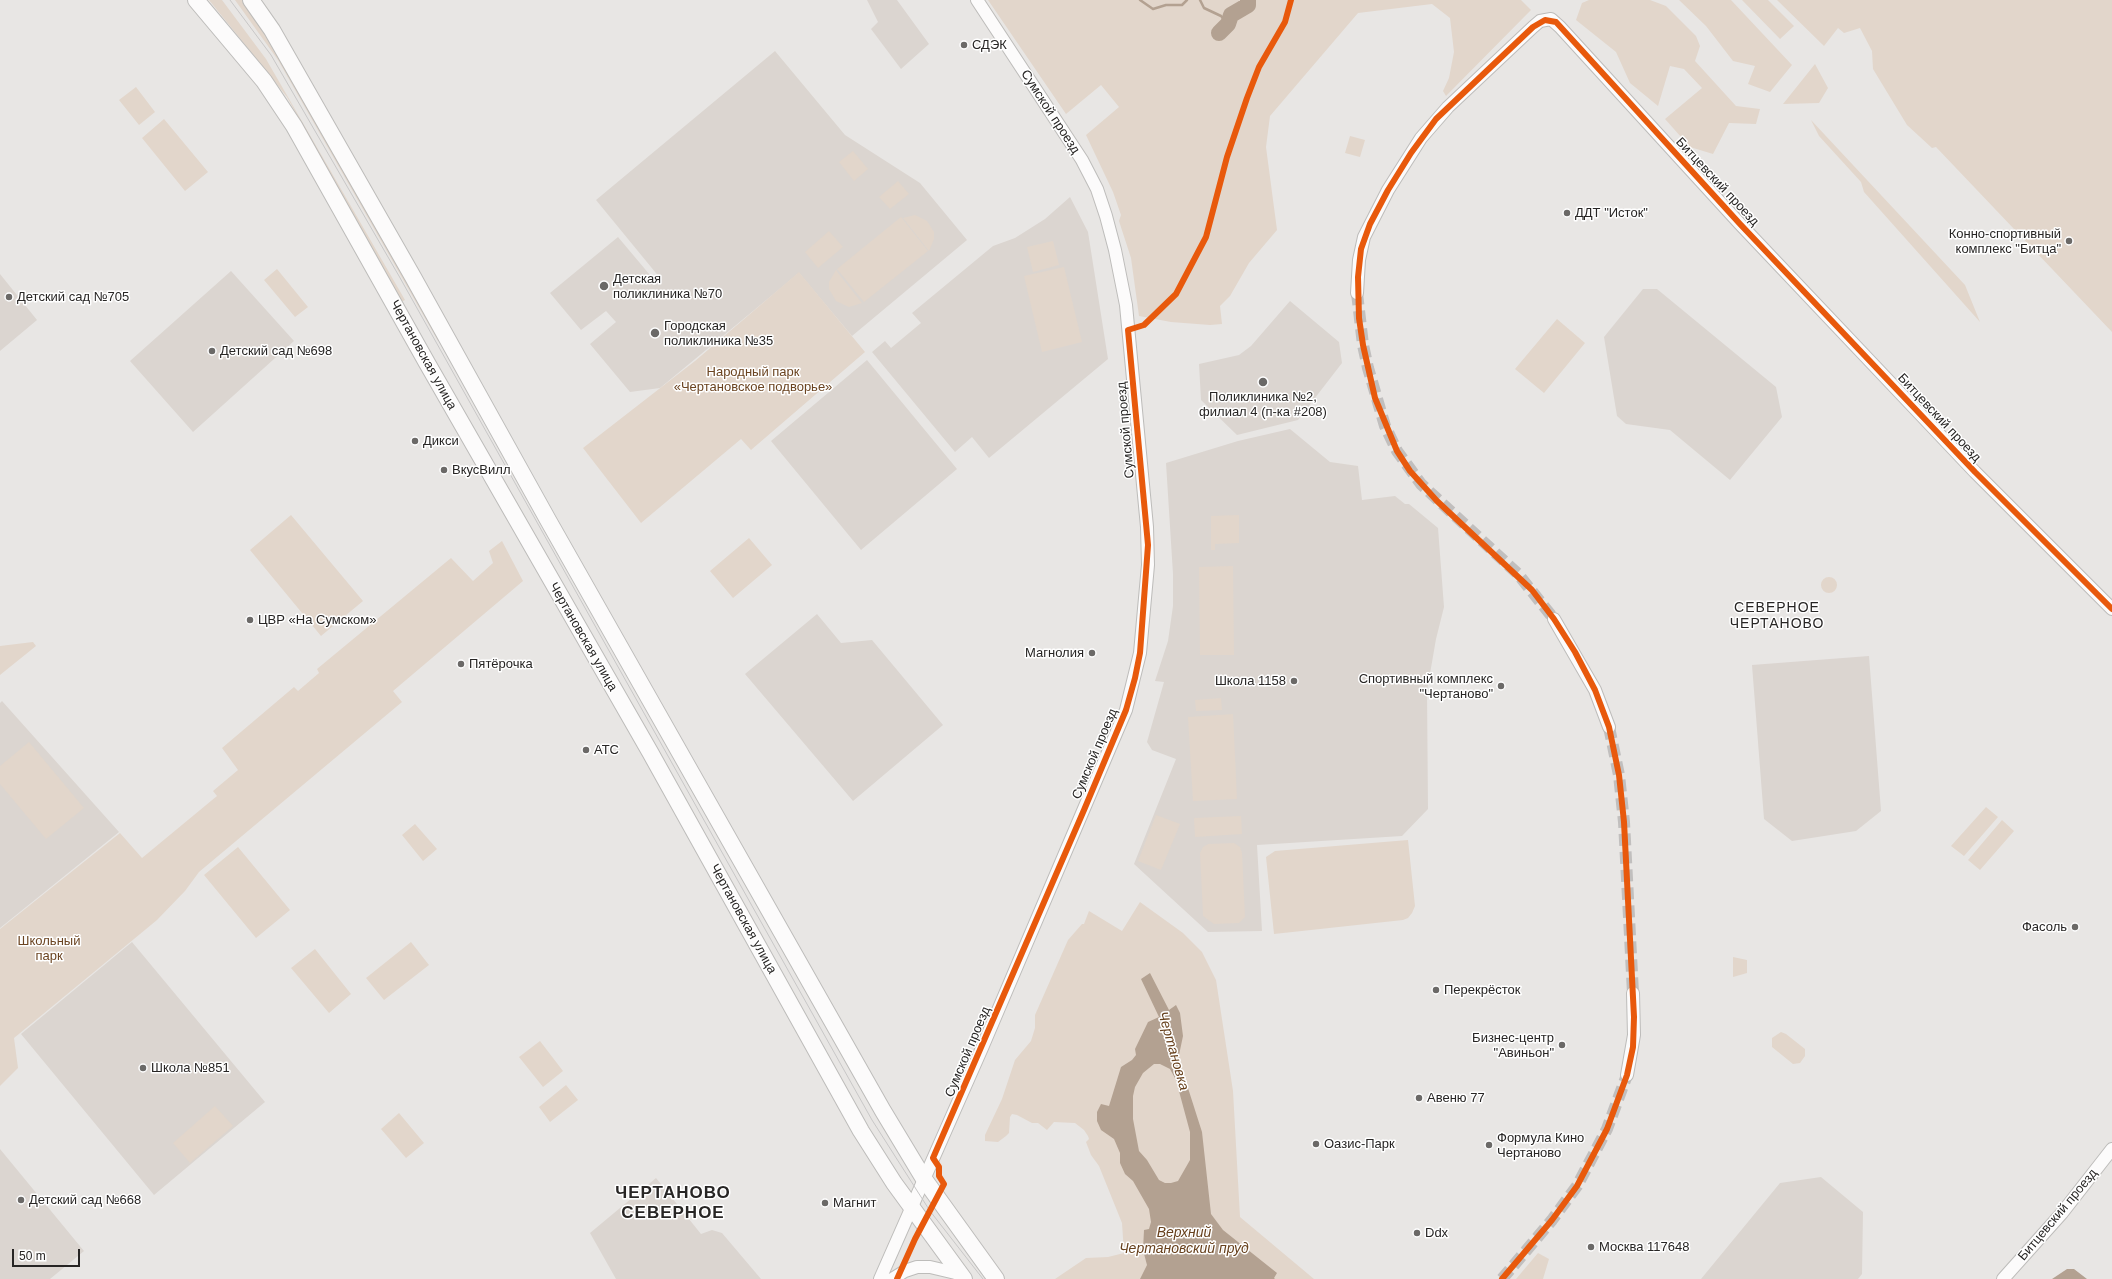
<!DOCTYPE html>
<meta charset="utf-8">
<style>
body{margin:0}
#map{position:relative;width:2112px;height:1279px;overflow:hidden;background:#e8e6e4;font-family:Helvetica,sans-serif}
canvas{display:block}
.scale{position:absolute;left:12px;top:1249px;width:68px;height:18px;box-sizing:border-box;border:2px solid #272524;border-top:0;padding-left:5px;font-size:12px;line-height:14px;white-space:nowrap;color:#272524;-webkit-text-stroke:3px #fff;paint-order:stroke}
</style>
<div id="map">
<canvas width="2112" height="1279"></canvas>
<div class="scale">50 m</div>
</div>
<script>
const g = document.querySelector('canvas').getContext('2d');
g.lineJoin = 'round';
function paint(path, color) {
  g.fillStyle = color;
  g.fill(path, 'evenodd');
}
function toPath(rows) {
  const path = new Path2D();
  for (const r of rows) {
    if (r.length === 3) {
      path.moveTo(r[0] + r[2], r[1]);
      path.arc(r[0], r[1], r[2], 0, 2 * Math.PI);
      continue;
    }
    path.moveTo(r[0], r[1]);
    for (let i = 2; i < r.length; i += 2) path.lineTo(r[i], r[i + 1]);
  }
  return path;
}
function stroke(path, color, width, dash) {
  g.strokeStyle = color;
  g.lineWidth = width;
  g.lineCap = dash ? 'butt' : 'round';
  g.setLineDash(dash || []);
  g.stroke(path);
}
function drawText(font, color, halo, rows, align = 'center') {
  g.font = font + ' Helvetica,sans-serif';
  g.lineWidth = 3;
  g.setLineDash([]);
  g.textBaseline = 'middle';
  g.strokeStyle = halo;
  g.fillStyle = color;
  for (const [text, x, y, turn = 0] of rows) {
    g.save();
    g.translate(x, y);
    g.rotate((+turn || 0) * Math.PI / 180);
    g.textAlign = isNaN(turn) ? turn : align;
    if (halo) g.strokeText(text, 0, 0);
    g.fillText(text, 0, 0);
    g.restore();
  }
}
const built = toPath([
 [867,0,897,0,929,44,901,69,871,29,878,22],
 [775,51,845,135,920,183,967,240,852,336,799,273,660,388,630,392,590,344,616,322,606,311,581,330,550,293,618,237,655,281,660,278,596,200],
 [1070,197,1088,232,1108,359,989,458,972,437,955,452,872,352,885,341,891,348,921,323,912,313,993,246,1015,238,1045,219],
 [231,271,294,341,193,432,130,361],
 [0,274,37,320,0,351],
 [1643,289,1657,289,1776,387,1782,417,1730,480,1670,430,1626,424,1617,416,1604,337],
 [1290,301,1339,342,1342,363,1298,420,1237,435,1201,400,1199,364,1239,355,1251,346],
 [867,360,957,469,861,550,771,441],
 [1290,429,1330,462,1358,466,1362,500,1395,496,1405,504,1409,504,1438,528,1444,607,1436,639,1427,691,1428,809,1402,836,1257,845,1262,931,1208,932,1134,864,1176,759,1152,750,1147,742,1164,682,1155,681,1168,641,1173,606,1173,574,1166,463,1238,441],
 [817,614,841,643,872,640,943,725,853,801,745,674],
 [1869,656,1881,811,1856,831,1792,841,1764,819,1752,665],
 [2,701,119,832,0,928,0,703],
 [132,942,265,1102,154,1195,21,1034],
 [0,1149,84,1251,50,1279,0,1279],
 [1821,1177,1863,1212,1862,1274,1858,1279,1701,1279,1780,1183],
 [656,1178,701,1234,712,1230,722,1233,761,1279,616,1279,590,1233]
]);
const green = toPath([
 [209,0,222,0,266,59,405,300,401,302,287,97],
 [235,0,244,0,267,34,440,339,438,341,278,60],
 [988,0,1521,0,1531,10,1446,96,1443,91,1449,78,1454,52,1450,18,1432,4,1358,13,1270,116,1266,147,1277,230,1249,263,1230,296,1220,306,1222,324,1210,325,1171,322,1139,316,1131,258,1119,221,1121,215,1113,192,1086,135,1119,107,1101,85,1066,114],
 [1589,0,1650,0,1666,6,1696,36,1700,46,1695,61,1736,106,1760,109,1756,124,1729,123,1713,154,1690,147,1665,119,1702,88,1684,69,1670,66,1658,106,1630,83,1616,52,1576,20,1582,3],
 [1679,0,1731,0,1792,65,1770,92,1748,84,1755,66,1733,61,1706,26],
 [1742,0,1768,0,1794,26,1780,39],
 [1777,0,2112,0,2112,332,1936,147,1932,148,1907,125,1873,69,1872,51,1860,28,1844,33,1838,28,1824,46],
 [1815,64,1828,88,1819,103,1783,104],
 [136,87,155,112,139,125,119,100],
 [164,119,208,172,185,191,142,138],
 [1811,120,1965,285,1980,322,1864,192,1861,182,1819,136],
 [1350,136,1365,140,1360,157,1345,153],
 [853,151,868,169,854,181,839,162],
 [898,181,909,194,890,209,879,197],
 [915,215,927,221,934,232,934,239,929,251,903,218],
 [901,217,928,251,864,302,837,269],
 [829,231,843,247,818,268,805,252],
 [1053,241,1059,265,1033,272,1027,247],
 [1064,267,1082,342,1042,352,1024,276],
 [277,269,308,307,295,317,264,280],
 [836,270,838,273,862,303,849,307,836,301,829,289,829,282],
 [799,272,865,352,751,450,741,439,641,523,583,448,695,361],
 [1557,319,1585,343,1544,393,1515,369],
 [291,515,363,601,321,636,250,550],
 [1239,515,1239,543,1215,544,1215,550,1211,550,1211,516],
 [749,538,772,565,733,598,710,571],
 [502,541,523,581,393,691,402,702,199,872,185,891,157,920,14,1038,18,1068,0,1086,0,929,120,833,142,858,217,796,213,791,238,770,222,748,294,687,298,691,319,673,317,669,451,558,473,581,493,563,489,551],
 [1233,566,1234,655,1200,655,1199,567],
 [1829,585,8],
 [33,642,36,646,0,675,0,646],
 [1221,698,1222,710,1196,711,1195,700],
 [1233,714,1237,799,1193,801,1188,717],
 [29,742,84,808,46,839,0,784,0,766],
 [1986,807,1998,817,1964,856,1951,846],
 [1156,815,1180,824,1161,870,1138,861],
 [1241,816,1242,834,1195,837,1194,818],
 [2002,820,2014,831,1980,870,1968,860],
 [415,824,437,849,423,861,402,835],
 [1408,840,1415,906,1412,913,1408,918,1403,920,1274,934,1266,857,1275,851],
 [1234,843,1240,847,1242,853,1245,917,1239,923,1214,924,1203,916,1200,853,1203,847,1208,844],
 [238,847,290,910,256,938,204,875],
 [1140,902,1183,933,1202,952,1216,980,1233,1091,1240,1217,1314,1279,1055,1279,1086,1258,1108,1257,1124,1253,1122,1223,1099,1166,1091,1155,1086,1142,1089,1139,1088,1136,1084,1130,1075,1123,1054,1122,1047,1130,1038,1123,1032,1123,1017,1115,1012,1114,1010,1117,1009,1133,1006,1136,998,1142,985,1141,985,1135,1002,1099,1015,1060,1031,1041,1035,1028,1035,1015,1068,940,1082,924,1084,924,1089,911,1122,931],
 [411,942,429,965,384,1000,366,978],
 [315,949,351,994,329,1013,291,968],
 [1733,957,1747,960,1747,973,1733,977],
 [1781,1032,1786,1034,1805,1049,1805,1056,1800,1063,1793,1064,1772,1047,1772,1038],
 [540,1041,563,1071,543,1087,519,1057],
 [566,1085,578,1100,550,1122,539,1107],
 [215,1106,233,1126,190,1163,173,1143],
 [399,1113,424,1143,406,1158,381,1129],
 [1538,1253,1549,1259,1543,1279,1516,1279]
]);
const water = toPath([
 [1150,973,1169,1010,1176,1005,1180,1013,1183,1036,1179,1055,1180,1063,1202,1132,1211,1214,1223,1230,1277,1273,1274,1278,1275,1279,1140,1279,1147,1265,1143,1250,1144,1230,1149,1229,1151,1222,1149,1209,1133,1181,1125,1174,1120,1163,1120,1153,1114,1139,1101,1130,1097,1121,1097,1112,1101,1104,1109,1106,1121,1067,1132,1060,1136,1055,1135,1049,1148,1022,1159,1017,1141,979],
 [1154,1064,1160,1064,1170,1069,1176,1080,1190,1132,1190,1160,1178,1181,1171,1183,1165,1183,1159,1180,1147,1160,1139,1151,1133,1119,1133,1096,1135,1087,1143,1073],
 [2067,1269,2074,1269,2087,1279,2052,1279]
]);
const stream = toPath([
 [1140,0,1153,9,1166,5,1182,5,1187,0],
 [1200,0,1204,8,1221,16,1228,24]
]);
const river = toPath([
 [1219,33,1228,24,1231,15,1248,5,1248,0]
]);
const minorTunnel = toPath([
 [1357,293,1363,345,1368,368,1385,426,1397,451,1421,484,1518,574,1554,619],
 [1609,727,1619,775,1624,822,1633,993],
 [1502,1279,1552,1220,1577,1186,1607,1129,1627,1075]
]);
const minor = toPath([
 [1357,293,1359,260,1364,237,1388,190,1421,138,1448,107,1533,27,1540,21,1551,19,1560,27,1740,224,1975,472,2112,609],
 [1554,619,1595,690,1609,727],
 [1627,1075,1634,1035,1633,993],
 [880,1279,982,1048,1126,710,1140,653,1148,565,1147,527,1126,305,1115,250,1106,216,1097,189,1082,160,977,0],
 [892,1279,905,1271,917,1267,930,1267,960,1274],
 [2003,1279,2062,1213,2112,1149]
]);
const major = toPath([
 [196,0,264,81,294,126,427,363,650,752,861,1131,894,1183,964,1279],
 [251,0,272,30,413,277,548,520,883,1111,924,1179,996,1279]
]);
const tram = toPath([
 [230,0,271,55,399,276,872,1120,930,1211,983,1279]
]);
const cycleway = toPath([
 [897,1279,915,1239,944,1184,939,1176,939,1167,933,1158,1084,810,1126,710,1135,678,1140,653,1148,545,1128,330,1144,325,1176,294,1206,237,1227,157,1247,98,1259,67,1285,22,1291,0],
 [1502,1279,1552,1220,1577,1186,1607,1129,1627,1075,1633,1047,1634,1017,1624,822,1619,775,1609,727,1595,690,1575,652,1554,619,1532,590,1437,501,1410,471,1397,451,1375,398,1363,345,1359,318,1358,277,1361,249,1370,224,1388,190,1411,153,1436,119,1533,27,1545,20,1556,22,1740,224,1975,472,2112,609]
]);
const markers = [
 [964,45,4,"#6b6967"],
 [1567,213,4,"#6b6967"],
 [2069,241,4,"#6b6967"],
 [604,286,5,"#6b6967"],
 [9,297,4,"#6b6967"],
 [655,333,5,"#6b6967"],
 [212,351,4,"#6b6967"],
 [1263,382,5,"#6b6967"],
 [415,441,4,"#6b6967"],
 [444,470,4,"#6b6967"],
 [250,620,4,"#6b6967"],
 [1092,653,4,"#6b6967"],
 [461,664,4,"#6b6967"],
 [1294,681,4,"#6b6967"],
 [1501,686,4,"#6b6967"],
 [586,750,4,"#6b6967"],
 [2075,927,4,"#6b6967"],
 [1436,990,4,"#6b6967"],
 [1562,1045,4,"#6b6967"],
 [143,1068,4,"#6b6967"],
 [1419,1098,4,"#6b6967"],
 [1316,1144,4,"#6b6967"],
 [1489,1145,4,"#6b6967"],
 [21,1200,4,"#6b6967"],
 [825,1203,4,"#6b6967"],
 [1417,1233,4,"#6b6967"],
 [1591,1247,4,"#6b6967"]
];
const poiNames = [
 ["СДЭК",972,45],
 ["ДДТ \"Исток\"",1575,213],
 ["Конно-спортивный",2061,234,"right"],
 ["комплекс \"Битца\"",2061,249,"right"],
 ["Детская",613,279],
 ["поликлиника №70",613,294],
 ["Детский сад №705",17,297],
 ["Городская",664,326],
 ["поликлиника №35",664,341],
 ["Детский сад №698",220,351],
 ["Поликлиника №2,",1263,397,"center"],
 ["филиал 4 (п-ка #208)",1263,412,"center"],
 ["Дикси",423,441],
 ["ВкусВилл",452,470],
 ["ЦВР «На Сумском»",258,620],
 ["Магнолия",1084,653,"right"],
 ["Пятёрочка",469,664],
 ["Спортивный комплекс",1493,679,"right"],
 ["\"Чертаново\"",1493,694,"right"],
 ["Школа 1158",1286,681,"right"],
 ["АТС",594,750],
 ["Фасоль",2067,927,"right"],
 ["Перекрёсток",1444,990],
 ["Бизнес-центр",1554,1038,"right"],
 ["\"Авиньон\"",1554,1053,"right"],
 ["Школа №851",151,1068],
 ["Авеню 77",1427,1098],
 ["Формула Кино",1497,1138],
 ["Чертаново",1497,1153],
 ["Оазис-Парк",1324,1144],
 ["Детский сад №668",29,1200],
 ["Магнит",833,1203],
 ["Ddx",1425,1233],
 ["Москва 117648",1599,1247]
];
const streetNames = [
 ["Сумской проезд",1050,112,57],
 ["Битцевский проезд",1717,182,47],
 ["Чертановская улица",423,355,61],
 ["Битцевский проезд",1939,418,47],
 ["Сумской проезд",1126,430,-95],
 ["Чертановская улица",583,637,60],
 ["Сумской проезд",1095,754,-67],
 ["Чертановская улица",743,919,61],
 ["Сумской проезд",968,1052,-67],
 ["Битцевский проезд",2058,1215,-50]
];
const parkNames = [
 ["Народный парк",753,372],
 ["«Чертановское подворье»",753,387],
 ["Школьный",49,941],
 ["парк",49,956]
];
const neighbourhoodNames = [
 ["СЕВЕРНОЕ",1777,608],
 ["ЧЕРТАНОВО",1777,624]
];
const waterNames = [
 ["Чертановка",1173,1051,74],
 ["Верхний",1184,1233],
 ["Чертановский пруд",1184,1249]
];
const districtNames = [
 ["ЧЕРТАНОВО",673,1193],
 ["СЕВЕРНОЕ",673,1213]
];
paint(built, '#dbd5d0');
paint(green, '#e2d6cb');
paint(water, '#b3a191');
stroke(stream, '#b3a191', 2.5);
stroke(river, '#b3a191', 16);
stroke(minorTunnel, '#c1bfbe', 12, [12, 6]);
stroke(minor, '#bdbcba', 14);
stroke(major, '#bdbcba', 18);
stroke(minor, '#fcfbfb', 12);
stroke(major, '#fcfbfb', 16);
stroke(tram, '#c8c7c7', 1);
stroke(cycleway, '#e8590c', 6);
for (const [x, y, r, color] of markers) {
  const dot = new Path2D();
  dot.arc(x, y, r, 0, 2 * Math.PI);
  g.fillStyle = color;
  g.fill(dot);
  stroke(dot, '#fff', 1.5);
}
drawText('13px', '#272524', '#fff', poiNames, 'left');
drawText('13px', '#272524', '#fff', streetNames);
drawText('13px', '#6b4421', '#fff', parkNames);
g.letterSpacing = '1px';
drawText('14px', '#272524', '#fff', neighbourhoodNames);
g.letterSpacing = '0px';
drawText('italic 14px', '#67401c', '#fff', waterNames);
g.letterSpacing = '1px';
drawText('bold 17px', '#272524', '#fff', districtNames);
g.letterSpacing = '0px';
</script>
